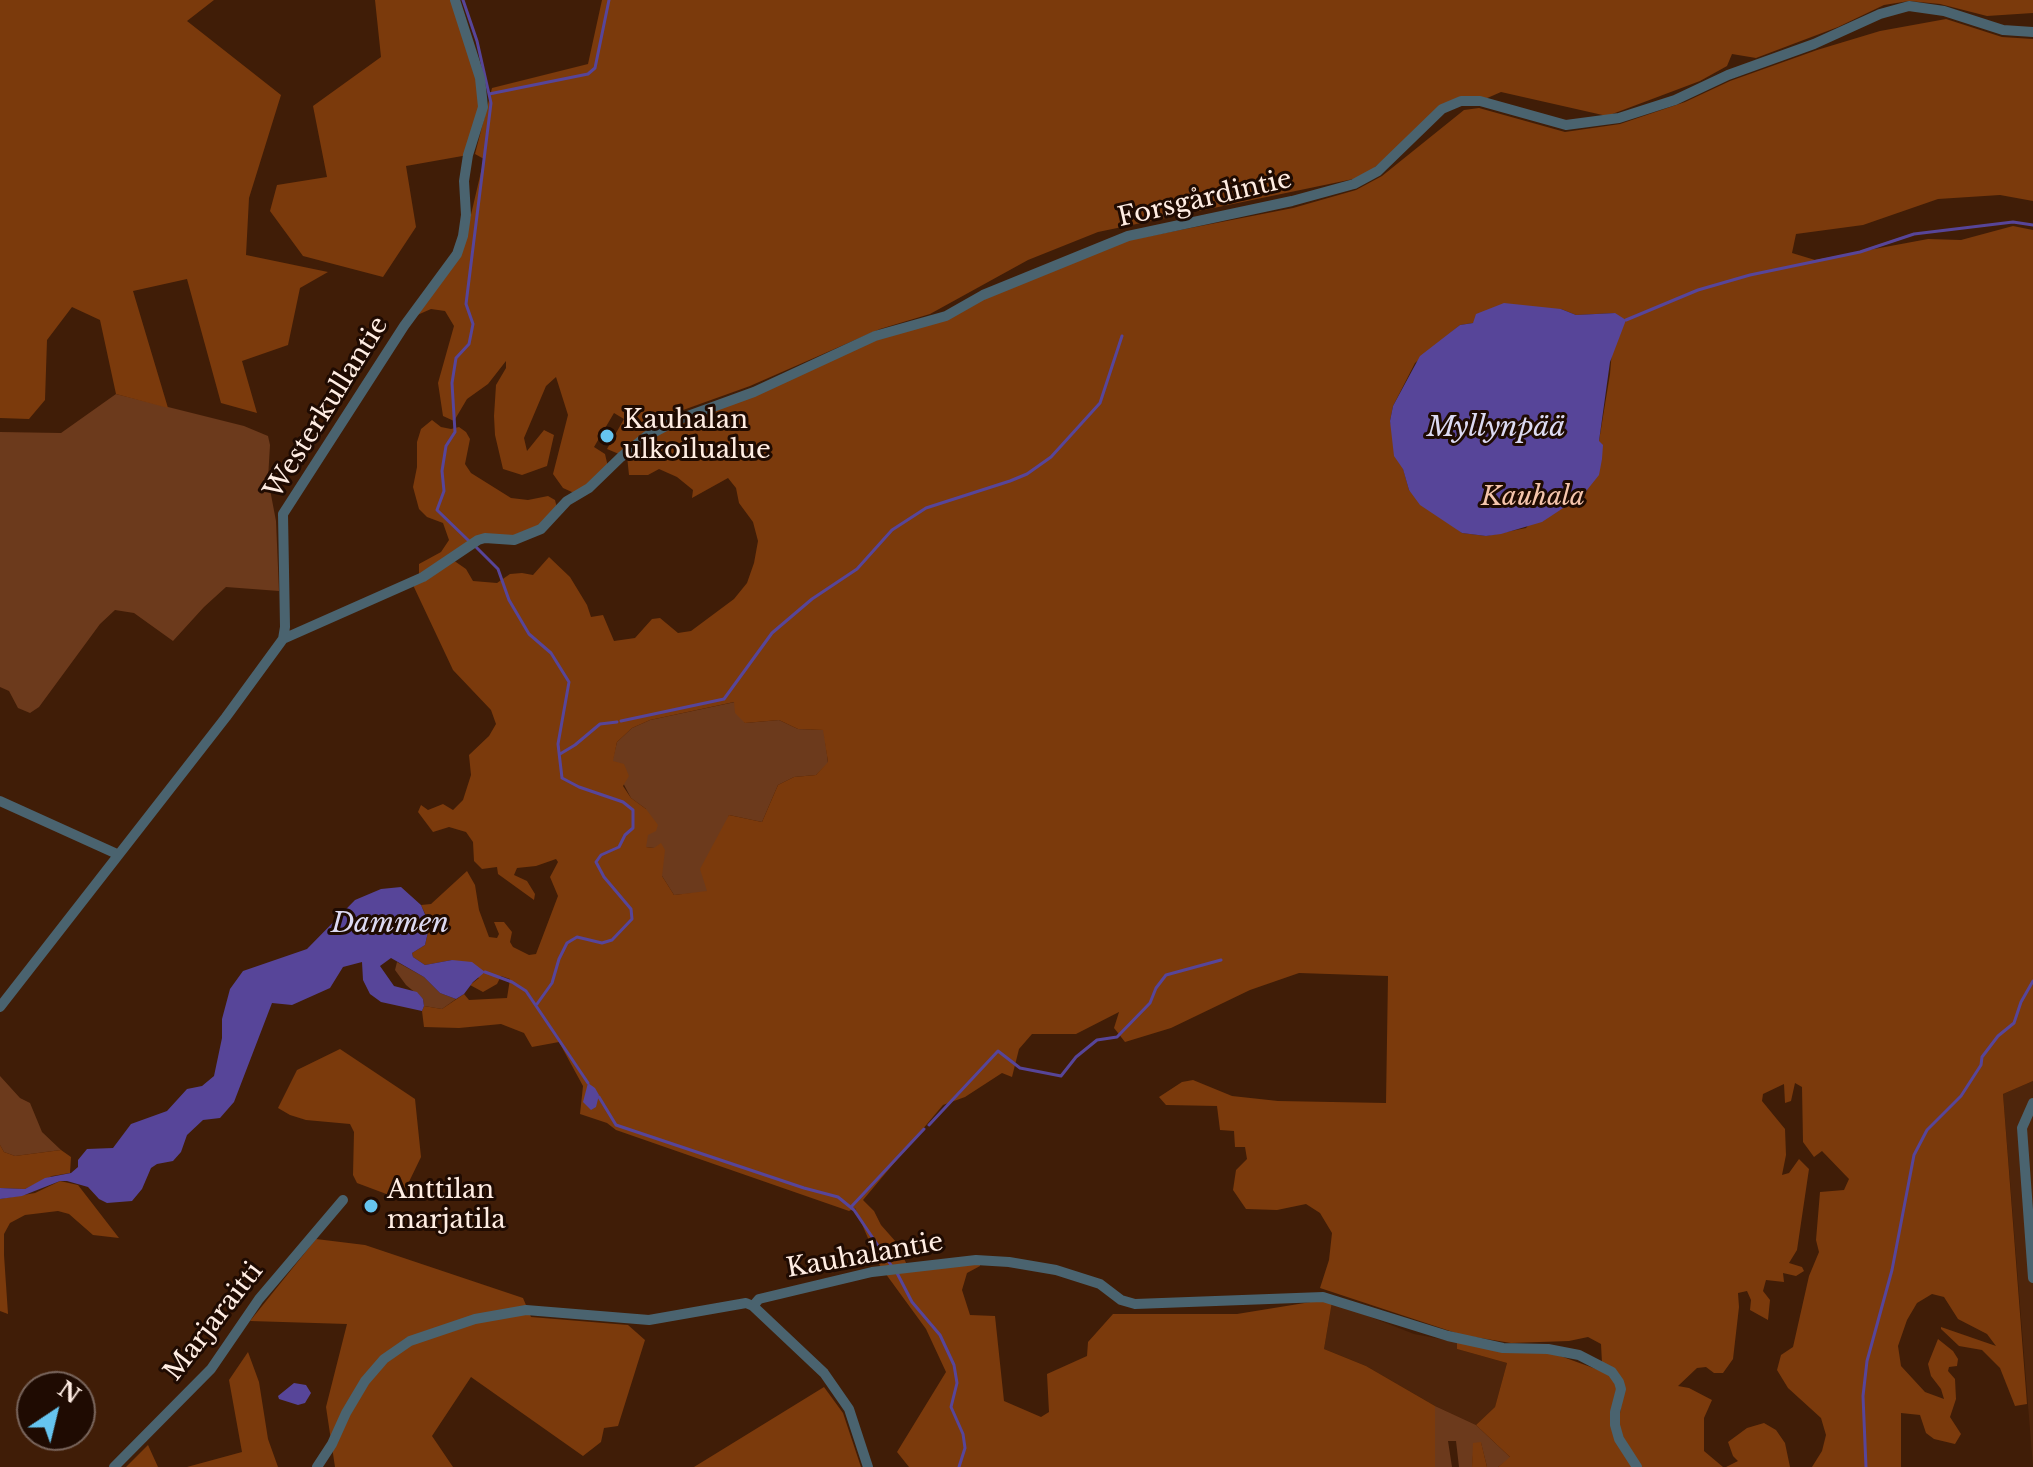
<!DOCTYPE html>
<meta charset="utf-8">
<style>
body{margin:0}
#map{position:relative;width:2033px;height:1467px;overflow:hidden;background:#401d07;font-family:"Libre Baskerville",serif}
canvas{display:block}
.north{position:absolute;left:16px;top:1371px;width:80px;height:80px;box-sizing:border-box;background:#1f0b02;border:2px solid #79655c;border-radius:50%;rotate:35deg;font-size:22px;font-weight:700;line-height:32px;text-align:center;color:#ffede3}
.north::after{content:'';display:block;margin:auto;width:28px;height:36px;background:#66c4ef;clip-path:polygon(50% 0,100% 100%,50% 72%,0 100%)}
</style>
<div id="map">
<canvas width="2033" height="1467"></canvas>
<div class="north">N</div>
</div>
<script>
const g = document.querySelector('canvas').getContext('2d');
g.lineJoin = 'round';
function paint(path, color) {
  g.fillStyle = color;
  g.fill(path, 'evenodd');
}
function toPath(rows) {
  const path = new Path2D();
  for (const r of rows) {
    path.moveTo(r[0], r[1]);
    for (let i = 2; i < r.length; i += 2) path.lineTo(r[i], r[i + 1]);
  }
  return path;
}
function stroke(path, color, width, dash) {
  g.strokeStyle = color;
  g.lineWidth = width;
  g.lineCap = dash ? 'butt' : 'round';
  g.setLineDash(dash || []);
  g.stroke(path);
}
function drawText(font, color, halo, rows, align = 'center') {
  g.font = font + ' "Libre Baskerville",serif';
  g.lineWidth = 6;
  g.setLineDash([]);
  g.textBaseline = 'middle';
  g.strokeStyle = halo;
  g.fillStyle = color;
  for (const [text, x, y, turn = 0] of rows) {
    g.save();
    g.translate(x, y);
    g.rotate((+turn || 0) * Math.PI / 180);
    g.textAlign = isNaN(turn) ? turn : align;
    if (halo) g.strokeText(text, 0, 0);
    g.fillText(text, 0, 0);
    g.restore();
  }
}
const built = toPath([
 [2033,1081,2033,1467,2003,1094],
 [1332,1302,1414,1334,1457,1342,1457,1349,1507,1363,1495,1407,1476,1425,1435,1406,1366,1366,1324,1349]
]);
const green = toPath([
 [116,394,244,426,268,436,270,445,268,479,276,521,279,591,226,587,204,607,173,641,134,613,115,610,100,624,39,707,30,713,18,708,9,691,0,687,0,432,61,433],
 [735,702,745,723,779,720,798,729,824,730,828,763,816,775,794,777,778,785,762,822,729,815,708,892,674,895,662,876,654,848,646,847,646,809,631,798,612,762,617,742,632,728,650,720],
 [397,962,424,977,440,993,456,999,442,1009,424,1006,423,999,406,985,395,970],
 [0,1076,20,1098,30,1103,42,1132,61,1150,15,1156,4,1152,0,1145],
 [1435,1406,1476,1425,1511,1458,1498,1467,1487,1467,1481,1443,1474,1443,1472,1467,1459,1467,1456,1441,1448,1441,1452,1467,1435,1467]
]);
const forest = toPath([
 [0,0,214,0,187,21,281,95,249,198,246,255,328,272,300,288,288,345,242,361,257,413,221,403,187,279,133,291,168,408,116,394,100,320,72,307,47,340,45,400,29,419,0,418],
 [375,0,455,0,483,107,468,155,406,166,416,227,383,277,303,256,270,211,277,185,327,177,313,106,381,57],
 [602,0,2033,0,2033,13,1987,16,1940,4,1909,1,1884,5,1838,27,1756,58,1732,54,1727,66,1700,81,1607,116,1501,92,1485,99,1465,96,1443,104,1392,153,1363,177,1098,232,1028,260,930,314,880,329,750,386,672,414,619,454,607,449,624,419,614,413,594,447,605,454,608,467,592,483,574,493,563,488,553,474,568,415,556,377,546,386,524,438,527,451,544,430,554,435,547,466,522,475,503,469,495,435,494,416,496,385,506,368,506,361,488,384,467,399,454,421,443,416,438,383,454,326,445,311,431,309,415,316,466,236,484,159,475,154,492,88,588,64],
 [1946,19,2002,37,2033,39,2033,201,2000,195,1938,199,1863,225,1796,234,1792,253,1815,260,1928,239,1961,240,2013,226,2033,230,2033,1081,2003,1094,2027,1404,2015,1406,2000,1368,1982,1350,1959,1346,1941,1329,1941,1327,1996,1346,1987,1334,1958,1319,1944,1297,1932,1294,1917,1303,1907,1320,1898,1346,1901,1366,1925,1392,1944,1399,1941,1389,1931,1376,1928,1364,1938,1339,1953,1351,1958,1359,1957,1366,1949,1367,1948,1371,1955,1379,1956,1399,1950,1417,1961,1434,1955,1444,1934,1439,1926,1433,1920,1415,1901,1413,1901,1467,1812,1467,1822,1451,1826,1435,1821,1418,1788,1388,1777,1370,1781,1355,1793,1347,1809,1276,1819,1252,1816,1240,1820,1192,1844,1190,1849,1179,1822,1151,1814,1157,1803,1142,1802,1087,1795,1083,1791,1101,1785,1103,1784,1084,1763,1094,1762,1101,1785,1129,1786,1155,1782,1175,1789,1173,1799,1159,1809,1169,1797,1250,1789,1263,1802,1267,1804,1271,1796,1276,1783,1273,1784,1282,1766,1280,1763,1291,1770,1300,1768,1320,1750,1310,1751,1300,1747,1291,1738,1293,1739,1307,1733,1359,1723,1373,1714,1373,1706,1367,1697,1368,1678,1386,1689,1388,1712,1400,1704,1418,1704,1451,1723,1467,1641,1467,1621,1437,1618,1425,1624,1389,1602,1363,1601,1344,1588,1337,1569,1341,1511,1343,1462,1335,1320,1288,1329,1260,1332,1233,1320,1213,1306,1204,1277,1210,1246,1209,1233,1190,1236,1170,1247,1159,1245,1147,1235,1147,1234,1131,1220,1130,1217,1106,1166,1105,1159,1097,1182,1082,1193,1080,1232,1096,1278,1101,1386,1103,1388,976,1299,973,1250,990,1171,1028,1125,1042,1114,1028,1119,1012,1076,1034,1032,1034,1019,1049,1012,1077,1002,1073,965,1097,943,1105,863,1200,874,1211,881,1225,896,1242,908,1267,980,1263,980,1266,967,1273,962,1290,970,1315,995,1316,1004,1401,1041,1417,1049,1412,1047,1374,1087,1356,1088,1342,1113,1314,1237,1314,1323,1300,1332,1302,1324,1349,1366,1366,1435,1406,1435,1467,909,1467,897,1452,946,1372,926,1329,880,1266,855,1208,849,1211,616,1130,607,1123,580,1114,583,1086,559,1042,532,1047,524,1033,501,1024,459,1028,424,1027,422,1011,424,1006,442,1009,464,994,469,1000,507,998,510,979,501,976,497,984,483,992,470,985,479,978,452,960,425,965,413,957,412,953,425,945,428,932,427,918,421,905,431,904,467,871,475,885,479,910,489,937,497,938,499,934,494,922,504,922,512,932,510,942,513,947,529,955,536,954,558,896,550,877,558,862,556,859,536,866,517,868,514,875,527,881,535,894,534,900,498,874,497,867,482,869,474,861,473,842,466,832,449,827,433,832,418,812,421,805,428,810,443,804,453,810,463,800,471,775,469,755,489,736,496,724,491,710,453,670,413,585,453,560,466,569,473,581,497,583,510,574,522,573,533,575,549,557,570,577,587,605,591,617,603,615,614,641,635,638,652,619,660,618,678,633,691,631,734,599,747,583,754,563,758,541,753,522,739,503,736,488,728,478,692,498,693,490,677,477,659,469,648,475,629,475,627,456,667,428,876,339,1129,240,1293,208,1356,190,1382,176,1464,110,1479,108,1565,132,1620,124,1685,102,1730,81,1817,50,1880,31],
 [1561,309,1576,315,1615,313,1610,374,1599,441,1526,528,1486,536,1462,533,1409,490,1390,421,1393,406,1415,363,1460,325],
 [734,702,735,713,745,723,779,720,798,729,823,730,828,762,816,775,794,777,778,785,762,822,729,815,700,869,707,891,674,895,662,876,665,850,661,843,654,848,646,847,648,835,656,831,658,825,646,809,631,798,623,786,629,776,624,764,613,761,617,742,632,728,650,720],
 [432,420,441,427,451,429,459,427,466,432,470,439,465,464,471,473,511,498,528,500,548,496,555,500,557,508,535,530,522,536,486,536,419,576,419,564,441,552,449,540,443,523,427,517,419,509,413,487,417,467,417,442,421,429],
 [340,1049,415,1099,421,1157,406,1188,389,1195,357,1183,353,1175,354,1132,350,1124,306,1120,290,1115,278,1108,297,1070],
 [0,1145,4,1152,15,1156,61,1150,71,1157,70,1173,52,1176,25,1189,0,1188],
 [60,1181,78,1185,119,1238,93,1235,69,1214,58,1211,25,1215,10,1223,4,1234,4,1255,8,1314,0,1311,0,1199,35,1193],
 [316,1239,365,1245,523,1298,531,1317,628,1325,645,1340,618,1426,604,1428,601,1442,583,1456,471,1377,432,1436,453,1467,335,1467,326,1407,347,1324,250,1321],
 [1457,1342,1552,1353,1610,1374,1617,1385,1612,1411,1635,1467,1498,1467,1510,1457,1476,1425,1495,1407,1507,1363,1457,1349],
 [248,1352,259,1382,268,1439,278,1467,187,1467,242,1452,229,1380],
 [824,1387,843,1413,861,1467,694,1467],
 [1764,1423,1776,1430,1785,1443,1790,1467,1726,1467,1738,1461,1733,1456,1728,1442,1747,1428],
 [1481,1442,1487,1467,1472,1467,1473,1443],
 [148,1445,158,1467,126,1467]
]);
const water = toPath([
 [1504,303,1561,309,1576,315,1615,313,1626,320,1610,362,1599,441,1603,445,1602,459,1599,475,1583,495,1542,522,1501,534,1486,536,1462,533,1420,505,1409,490,1403,469,1394,456,1390,421,1393,406,1420,356,1460,325,1473,323,1476,314],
 [401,887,421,905,427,919,428,932,425,945,412,953,413,957,425,965,452,960,472,962,485,972,473,982,464,994,456,999,440,993,424,977,391,958,380,966,394,986,417,992,423,999,424,1006,422,1011,381,1002,370,994,363,980,362,962,343,967,330,988,292,1005,272,1003,234,1102,220,1118,203,1120,187,1135,181,1152,173,1161,157,1164,151,1168,142,1189,132,1201,107,1203,99,1199,88,1187,67,1181,60,1181,22,1196,0,1199,0,1188,25,1189,45,1178,71,1173,78,1167,78,1160,87,1149,113,1148,131,1124,167,1111,187,1089,202,1086,214,1076,222,1038,222,1019,230,989,243,971,307,949,355,900,381,889],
 [588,1083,595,1088,599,1095,596,1107,591,1110,583,1102],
 [294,1383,306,1385,311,1393,305,1403,298,1405,279,1399,278,1396]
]);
const stream = toPath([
 [463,0,477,41,491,103,466,304,473,324,469,344,456,358,452,383,455,432,446,446,442,471,444,491,437,510,469,541],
 [489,94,588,74,595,68,609,0],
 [1626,320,1698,290,1750,275,1860,252,1914,234,2013,222,2033,225],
 [475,546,498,569,509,600,529,634,551,653,569,682,558,744,562,778,579,787,623,802,633,810,633,828,625,835,619,847,601,855,596,862,604,877,631,909,632,919,612,940,602,943,577,937,567,943,559,959,552,983,537,1004],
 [621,721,724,699,772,633,812,599,857,569,892,530,926,508,1010,481,1027,474,1051,457,1100,403,1122,336],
 [560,754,575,745,600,724,617,722],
 [485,972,512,982,526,991,588,1083],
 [599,1097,616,1125,804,1188,838,1197,854,1210,891,1265],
 [929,1125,998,1051,1020,1068,1061,1076,1076,1057,1097,1040,1117,1037,1150,1003,1156,988,1166,975,1221,960],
 [851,1207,924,1129],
 [897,1273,912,1302,940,1335,954,1365,957,1383,951,1407,963,1434,965,1448,959,1467],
 [1866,1467,1863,1396,1867,1361,1892,1270,1914,1155,1927,1130,1961,1096,1981,1065,1982,1057,1998,1036,2014,1023,2021,1002,2033,981]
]);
const minor = toPath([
 [283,639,423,577,478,540,485,538,514,540,541,529,567,501,589,488,621,457,647,436,677,420,754,392,875,336,946,316,983,295,1128,236,1292,201,1354,184,1378,171,1442,109,1461,101,1480,101,1566,125,1619,118,1675,100,1728,75,1814,44,1880,14,1909,6,1944,11,2003,30,2033,32],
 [0,801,117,854],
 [0,1007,226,717,283,639,285,627,283,514,404,326,457,254,463,236,466,215,464,181,468,155,483,107,480,78,455,0],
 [2033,1103,2022,1128,2033,1278],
 [753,1306,824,1373,849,1409,868,1467],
 [114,1467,211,1369,259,1299,343,1200],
 [317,1467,332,1444,346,1413,365,1381,384,1359,410,1341,475,1319,526,1310,649,1320,746,1303,753,1306,759,1299,872,1272,976,1260,1009,1262,1056,1270,1100,1284,1121,1300,1135,1304,1323,1297,1448,1336,1503,1348,1548,1349,1579,1355,1612,1372,1619,1382,1621,1389,1615,1412,1615,1425,1619,1439,1637,1467]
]);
const markers = [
 [607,436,8,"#66c4ef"],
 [371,1206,8,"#66c4ef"]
];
const streetNames = [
 ["Forsgårdintie",1205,199,-13],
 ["Westerkullantie",327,408,-58],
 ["Kauhalantie",865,1256,-10],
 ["Marjaraitti",214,1322,-52]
];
const poiNames = [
 ["Kauhalan",623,421],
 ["ulkoilualue",623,451],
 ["Anttilan",387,1191],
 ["marjatila",387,1221]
];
const parkNames = [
 ["Kauhala",1533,498]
];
const waterNames = [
 ["Myllynpää",1496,428],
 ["Dammen",390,924]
];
paint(built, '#4e250b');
paint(green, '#6c3a1c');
paint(forest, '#7b3a0c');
paint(water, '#574599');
stroke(stream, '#574599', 3);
stroke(minor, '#4a636f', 10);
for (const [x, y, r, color] of markers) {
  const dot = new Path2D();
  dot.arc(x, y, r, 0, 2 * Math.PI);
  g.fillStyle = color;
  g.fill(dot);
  stroke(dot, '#1f0b02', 3);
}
drawText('26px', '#ffede3', '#1f0b02', streetNames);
drawText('26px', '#ffede3', '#1f0b02', poiNames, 'left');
drawText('italic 26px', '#f5c5ac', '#1f0b02', parkNames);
drawText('italic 28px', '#dcdaf2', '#1f0b02', waterNames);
</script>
